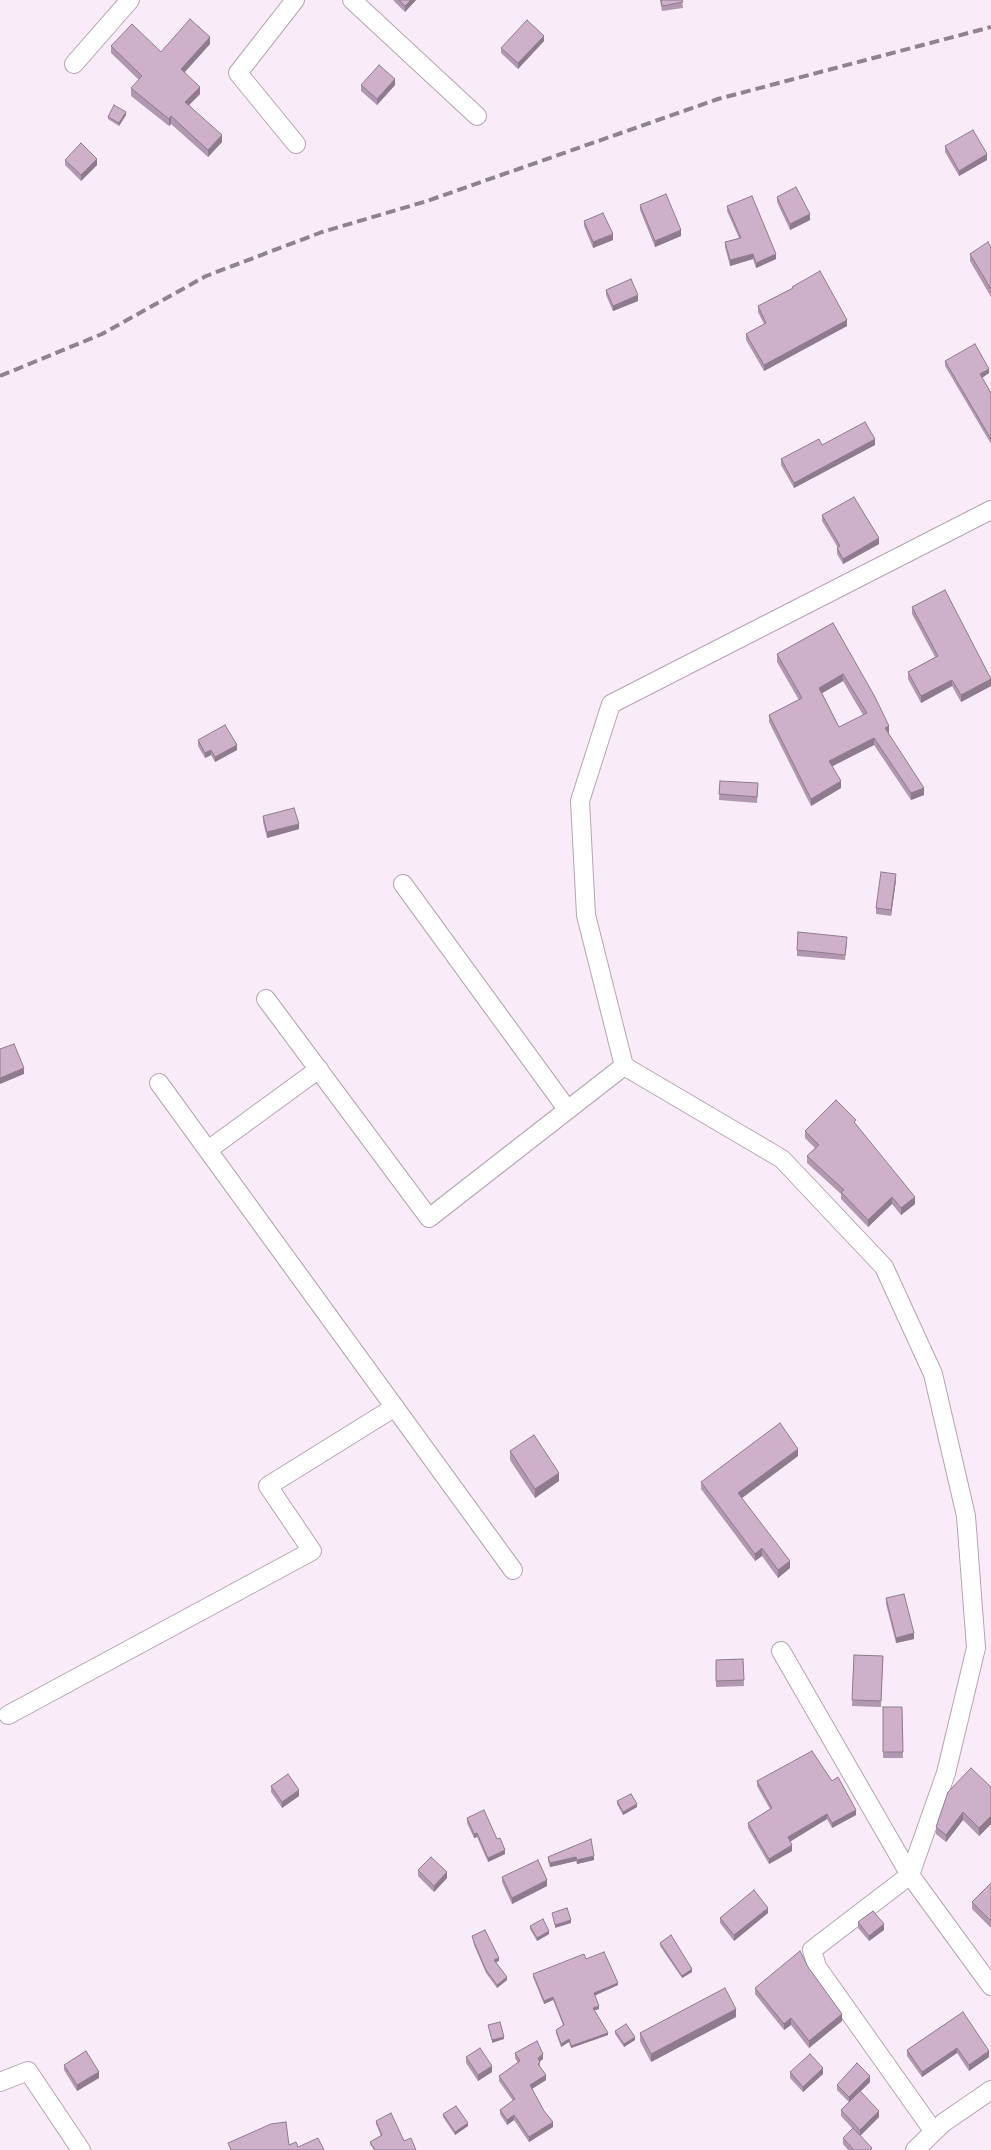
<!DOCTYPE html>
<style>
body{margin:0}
canvas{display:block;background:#f9ebf8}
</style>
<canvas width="991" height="2150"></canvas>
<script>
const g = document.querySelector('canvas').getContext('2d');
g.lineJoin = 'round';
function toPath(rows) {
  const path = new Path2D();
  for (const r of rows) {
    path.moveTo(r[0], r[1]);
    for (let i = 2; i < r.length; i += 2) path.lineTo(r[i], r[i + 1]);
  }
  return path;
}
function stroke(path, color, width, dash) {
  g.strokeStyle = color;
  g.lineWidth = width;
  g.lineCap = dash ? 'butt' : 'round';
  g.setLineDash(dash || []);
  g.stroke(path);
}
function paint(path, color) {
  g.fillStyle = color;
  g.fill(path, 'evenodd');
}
const street = toPath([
 [295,0,238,73,296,144],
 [352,0,477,116],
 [74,64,130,0],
 [403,884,567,1109],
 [266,999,429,1218,624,1066],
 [159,1083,513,1570],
 [208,1150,319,1069],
 [781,1651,910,1875,991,1986],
 [8,1715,312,1551,268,1486,395,1407],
 [0,2082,28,2071,81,2150],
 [934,2132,817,1967,812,1950,910,1875,946,1773,976,1648,966,1516,933,1374,884,1267,782,1159,624,1066,586,915,580,801,611,704,991,510],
 [915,2150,943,2123,991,2090]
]);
const rail = toPath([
 [0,376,102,334,206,276,322,232,427,201,718,99,991,27]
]);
const wall = toPath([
 [393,0,416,0,405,12],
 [660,0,682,0,683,8,662,11],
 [544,41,518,69,501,53,501,48],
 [210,44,185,72,200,94,189,105,222,142,208,157,171,124,169,126,131,96,131,88,139,80,111,53,111,46,161,52],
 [361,85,395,85,377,105,361,91],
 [126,115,119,126,108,119,108,117],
 [945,146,987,160,959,176,945,152],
 [65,160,97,165,81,181,65,165],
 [777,197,810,220,790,230,777,202],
 [640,205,681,236,655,247,640,210],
 [727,206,776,259,756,268,753,259,730,266,725,247,725,242,739,238,727,211],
 [584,221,613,240,593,248,584,226],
 [991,247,991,297,970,261,970,254],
 [792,287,847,326,764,371,746,340,746,334,764,324,758,312,758,306,792,289],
 [606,290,638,301,613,311,606,295],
 [945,361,989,373,982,378,991,393,991,444,945,366],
 [822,445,875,445,794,488,781,465,781,459],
 [822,515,879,544,843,564,837,554,837,548,838,548,822,521],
 [912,607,991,686,961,702,952,686,921,703,908,679,908,672,935,657,912,614],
 [833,623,889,734,924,795,911,800,874,745,832,766,841,788,811,806,769,722,769,715,799,700,777,662,777,654],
 [843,681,863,715,839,727,822,693],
 [198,740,237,750,215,762,211,755,205,758,198,746],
 [720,781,758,789,757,803,719,800],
 [263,816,299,829,267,838,263,822],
 [896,880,891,916,876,914,876,908],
 [847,943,845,960,797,956,797,950],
 [856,1124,915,1204,901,1215,892,1204,868,1227,841,1199,841,1194,807,1163,807,1156,815,1148,805,1138,805,1131],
 [510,1451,559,1481,535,1498,510,1460],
 [798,1456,742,1498,790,1568,778,1578,762,1556,755,1561,701,1489,701,1482],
 [886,1598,914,1639,896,1643,886,1604],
 [854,1655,883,1656,881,1707,852,1706],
 [743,1659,744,1686,716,1687,716,1660],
 [883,1707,902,1707,903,1758,883,1758],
 [757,1781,832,1781,856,1815,832,1828,827,1819,790,1841,792,1851,769,1864,748,1828,748,1823,770,1809,757,1786],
 [271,1786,299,1796,282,1808,271,1792],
 [991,1787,991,1824,979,1836,963,1820,946,1842,936,1834,936,1827],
 [617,1801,637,1807,623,1815,617,1804],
 [467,1818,497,1839,505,1854,488,1862,477,1837,474,1838,467,1823],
 [594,1856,594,1860,577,1864,576,1861,550,1867,548,1861,548,1857],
 [418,1870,447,1878,434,1892,418,1876],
 [502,1877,547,1886,512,1904,502,1882],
 [991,1883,991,1928,972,1909,972,1902],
 [768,1913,734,1941,720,1923,720,1918],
 [858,1922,884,1930,869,1941,858,1928],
 [530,1926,549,1934,537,1941,530,1929],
 [472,1936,499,1961,496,1962,507,1980,497,1988,486,1973,474,1945],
 [660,1943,692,1972,682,1978,660,1946],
 [586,1959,618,1985,595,1995,599,2009,594,2010,608,2035,571,2048,569,2042,561,2047,556,2033,556,2030,563,2025,553,2000,544,2004,533,1977,533,1974],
 [808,1967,842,2021,809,2048,791,2025,784,2030,755,1994,755,1988],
 [963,2012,989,2057,969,2071,957,2053,922,2077,907,2056,907,2050],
 [736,2017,651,2062,640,2041,640,2033],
 [615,2031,635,2040,624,2047,615,2034],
 [515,2053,543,2059,540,2061,540,2067,546,2080,532,2089,553,2127,529,2142,514,2120,507,2125,500,2114,500,2110,513,2101,499,2081,499,2076,518,2063,515,2058],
 [466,2057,492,2072,478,2081,466,2063],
 [64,2065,99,2078,77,2091,64,2070],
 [790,2072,823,2074,803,2092,790,2078],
 [870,2082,860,2092,879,2117,860,2136,872,2150,848,2150,843,2144,843,2138,853,2129,841,2116,841,2110,849,2102,837,2090,837,2085],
 [443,2114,468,2126,455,2135,443,2117],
 [376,2121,404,2141,374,2150,370,2144,370,2142,381,2136,376,2124]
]);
const shadedWall = toPath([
 [411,0,416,0,405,12,405,6],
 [544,36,544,41,518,69,518,63],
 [210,37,210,44,181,76,181,69],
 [395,79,395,85,377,105,377,99],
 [200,87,200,94,185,109,185,102],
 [126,112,126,115,119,126,119,123],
 [171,116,171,124,169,126,169,119],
 [222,135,222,142,208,157,208,150],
 [987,154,987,160,959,176,959,171],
 [97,159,97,165,81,181,81,175],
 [810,214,810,220,790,230,790,224],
 [681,230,681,236,655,247,655,241],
 [613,234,613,240,593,248,593,242],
 [753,254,753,259,730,266,730,260],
 [776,254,776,259,756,268,756,263],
 [638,295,638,301,613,311,613,306],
 [847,320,847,326,764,371,764,365],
 [989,369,989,373,980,379,980,374],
 [875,439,875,445,794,488,794,483],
 [879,538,879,544,843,564,843,559],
 [843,674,843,681,819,695,819,688],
 [991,679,991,686,961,702,961,695],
 [952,680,952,686,921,703,921,696],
 [889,726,889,734,885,728],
 [874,738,874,745,829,768,829,761],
 [237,745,237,750,215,762,215,757],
 [211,750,211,755,205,758,205,753],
 [841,781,841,788,811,806,811,799],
 [924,788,924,795,911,800,911,793],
 [299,824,299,829,267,838,267,832],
 [896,874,896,880,891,916,891,910],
 [24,1068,24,1074,0,1084,0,1078],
 [892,1197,892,1204,868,1227,868,1220],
 [915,1197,915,1204,901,1215,901,1208],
 [798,1449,798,1456,738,1501,738,1493],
 [559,1473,559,1481,535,1498,535,1489],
 [762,1548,762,1556,755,1561,755,1554],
 [790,1561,790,1568,778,1578,778,1570],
 [914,1633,914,1639,896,1643,896,1638],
 [299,1790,299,1796,282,1808,282,1802],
 [637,1804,637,1807,623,1815,623,1812],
 [856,1810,856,1815,832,1828,832,1823],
 [963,1812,963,1820,946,1842,946,1835],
 [827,1814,827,1819,788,1843,788,1837],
 [991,1816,991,1824,979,1836,979,1828],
 [477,1833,477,1837,474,1838,474,1834],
 [792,1845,792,1851,769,1864,769,1859],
 [505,1850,505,1854,488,1862,488,1858],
 [594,1856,594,1860,577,1864,577,1860],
 [576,1857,576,1861,550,1867,550,1863],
 [447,1872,447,1878,434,1892,434,1886],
 [547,1880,547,1886,512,1904,512,1898],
 [768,1908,768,1913,734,1941,734,1935],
 [571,1920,571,1923,555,1928,555,1925],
 [884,1924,884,1930,869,1941,869,1936],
 [549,1931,549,1934,537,1941,537,1938],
 [499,1958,499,1961,494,1963,494,1960],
 [692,1969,692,1972,682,1978,682,1976],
 [507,1977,507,1980,497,1988,497,1985],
 [618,1983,618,1985,594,1996,594,1993],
 [553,1997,553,2000,544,2004,544,2001],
 [599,2006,599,2009,593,2011,593,2008],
 [736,2009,736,2017,651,2062,651,2054],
 [842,2014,842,2021,809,2048,809,2041],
 [791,2018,791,2025,784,2030,784,2024],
 [608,2033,608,2035,571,2048,571,2046],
 [504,2037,504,2039,492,2043,492,2040],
 [635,2037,635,2040,624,2047,624,2044],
 [569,2039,569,2042,561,2047,561,2044],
 [957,2048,957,2053,922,2077,922,2072],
 [989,2051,989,2057,969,2071,969,2065],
 [543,2054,543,2059,538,2063,538,2058],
 [492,2066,492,2072,478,2081,478,2075],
 [823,2068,823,2074,803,2092,803,2087],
 [99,2072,99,2078,77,2091,77,2085],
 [546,2075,546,2080,530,2090,530,2085],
 [870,2076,870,2082,849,2103,849,2097],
 [879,2111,879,2117,860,2136,860,2130],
 [514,2115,514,2120,507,2125,507,2120],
 [553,2122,553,2127,529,2142,529,2137],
 [468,2123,468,2126,455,2135,455,2132]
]);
const building = toPath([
 [399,0,411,0,405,6,399,0],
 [661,0,682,0,683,2,662,6,661,0],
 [190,19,210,37,181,69,200,87,185,102,222,135,208,150,171,116,169,119,131,88,142,76,111,46,132,24,161,52,190,19],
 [527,20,544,36,518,63,501,48,527,20],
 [379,65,395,79,377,99,361,85,379,65],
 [114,105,126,112,119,123,108,117,114,105],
 [973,130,987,154,959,171,945,146,973,130],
 [81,143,97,159,81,175,65,160,81,143],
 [796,187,810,214,790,224,777,197,796,187],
 [666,194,681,230,655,241,640,205,666,194],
 [752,196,776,254,756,263,753,254,730,260,725,242,741,238,727,206,752,196],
 [603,213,613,234,593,242,584,221,603,213],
 [988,242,991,247,991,289,970,254,988,242],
 [820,271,847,320,764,365,746,334,766,323,758,306,793,288,792,287,820,271],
 [631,279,638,295,613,306,606,290,631,279],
 [975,344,989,369,980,374,991,393,991,439,945,361,975,344],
 [865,422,875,439,794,483,781,459,819,439,822,445,865,422],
 [854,497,879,538,843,559,837,548,840,546,822,515,854,497],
 [945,590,991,679,961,695,952,680,921,696,908,672,938,656,912,607,945,590],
 [833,623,875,697,889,726,885,728,924,788,911,793,874,738,829,761,841,781,811,799,769,715,802,698,777,654,833,623],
 [843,674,867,713,839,727,819,688,843,674],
 [225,725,237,745,215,757,211,750,205,753,198,740,225,725],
 [720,781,758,783,757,797,719,794,720,781],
 [294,808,299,824,267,832,263,816,294,808],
 [881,872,896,874,891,910,876,908,881,872],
 [798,932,847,937,845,955,797,950,798,932],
 [14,1044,24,1068,0,1078,0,1049,14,1044],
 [836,1100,856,1120,854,1122,915,1197,901,1208,892,1197,868,1220,841,1192,844,1190,807,1156,819,1145,805,1131,836,1100],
 [780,1423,798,1449,738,1493,790,1561,778,1570,762,1548,755,1554,701,1482,780,1423],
 [534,1435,559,1473,535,1489,510,1451,534,1435],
 [904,1594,914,1633,896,1638,886,1598,904,1594],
 [854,1655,883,1656,881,1701,852,1700,854,1655],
 [743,1659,744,1680,716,1681,716,1660,743,1659],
 [883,1707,902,1707,903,1752,883,1752,883,1707],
 [812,1751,832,1781,838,1777,856,1810,832,1823,827,1814,788,1837,792,1845,769,1859,748,1823,772,1808,757,1781,812,1751],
 [971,1768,991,1787,991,1816,979,1828,963,1812,946,1835,936,1827,948,1792,971,1768],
 [288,1774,299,1790,282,1802,271,1786,288,1774],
 [631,1794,637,1804,623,1812,617,1801,631,1794],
 [484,1810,497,1839,500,1838,505,1850,488,1858,477,1833,474,1834,467,1818,484,1810],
 [591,1839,594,1856,577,1860,576,1857,550,1863,548,1857,591,1839],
 [431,1857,447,1872,434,1886,418,1870,431,1857],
 [538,1860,547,1880,512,1898,502,1877,538,1860],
 [991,1883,991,1921,972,1902,991,1883],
 [754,1890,768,1908,734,1935,720,1918,754,1890],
 [567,1908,571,1920,555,1925,552,1913,567,1908],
 [873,1911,884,1924,869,1936,858,1922,873,1911],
 [543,1919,549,1931,537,1938,530,1926,543,1919],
 [485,1930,499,1958,494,1960,507,1977,497,1985,486,1970,474,1942,472,1936,485,1930],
 [671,1935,692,1969,682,1976,660,1943,671,1935],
 [800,1951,808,1967,842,2014,809,2041,791,2018,784,2024,755,1988,800,1951],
 [604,1952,618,1983,594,1993,599,2006,593,2008,608,2033,571,2046,569,2039,561,2044,556,2030,564,2025,553,1997,544,2001,533,1974,584,1954,586,1959,604,1952],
 [725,1988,736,2009,651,2054,640,2033,725,1988],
 [963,2012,989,2051,969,2065,957,2048,922,2072,907,2050,963,2012],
 [500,2022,504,2037,492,2040,488,2025,500,2022],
 [626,2024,635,2037,624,2044,615,2031,626,2024],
 [537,2041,543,2054,538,2058,540,2062,538,2064,546,2075,530,2085,544,2111,553,2122,529,2137,514,2115,507,2120,500,2110,515,2099,499,2076,520,2061,515,2053,537,2041],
 [480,2048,492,2066,478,2075,466,2057,480,2048],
 [86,2051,99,2072,77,2085,64,2065,86,2051],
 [810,2054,823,2068,803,2087,790,2072,810,2054],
 [857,2063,870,2076,849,2097,837,2085,857,2063],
 [860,2091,879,2111,860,2130,841,2110,860,2091],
 [456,2106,468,2123,455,2132,443,2114,456,2106],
 [391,2113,404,2141,411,2138,416,2150,374,2150,375,2150,370,2142,382,2135,376,2121,391,2113],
 [286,2122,289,2145,296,2142,298,2147,318,2138,324,2150,231,2150,228,2143,271,2124,286,2122],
 [853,2128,872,2148,870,2150,854,2150,843,2138,853,2128]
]);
stroke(street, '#b3a5b1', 20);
stroke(street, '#fff', 18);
stroke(rail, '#8d848d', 4, [10, 5]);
paint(wall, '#b197af');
paint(shadedWall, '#907b8e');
paint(building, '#ceb0cb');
stroke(building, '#907b8e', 1);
</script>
